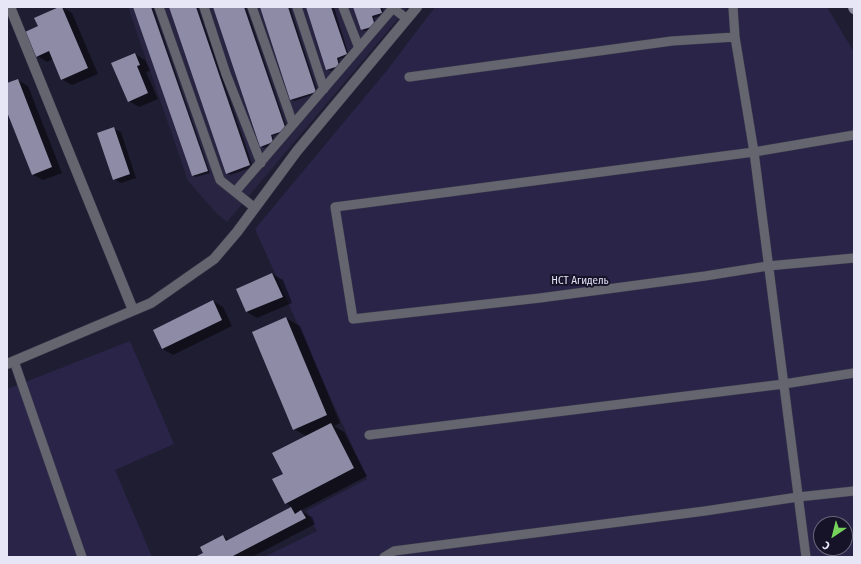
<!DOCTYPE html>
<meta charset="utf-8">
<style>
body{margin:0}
#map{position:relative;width:861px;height:564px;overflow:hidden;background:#1f1d32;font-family:"Fira Sans Condensed",sans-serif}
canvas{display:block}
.frame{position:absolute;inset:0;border:8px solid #e7e6f6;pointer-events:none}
.north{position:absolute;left:813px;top:516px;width:40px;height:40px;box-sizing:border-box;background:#161328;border:1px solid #6a677a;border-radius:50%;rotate:215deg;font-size:11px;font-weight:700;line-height:16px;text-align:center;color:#e7e6f6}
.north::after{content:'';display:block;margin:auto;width:14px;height:18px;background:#76d25a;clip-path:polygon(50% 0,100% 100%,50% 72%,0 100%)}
</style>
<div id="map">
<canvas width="861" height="564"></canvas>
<div class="frame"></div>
<div class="north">С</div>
</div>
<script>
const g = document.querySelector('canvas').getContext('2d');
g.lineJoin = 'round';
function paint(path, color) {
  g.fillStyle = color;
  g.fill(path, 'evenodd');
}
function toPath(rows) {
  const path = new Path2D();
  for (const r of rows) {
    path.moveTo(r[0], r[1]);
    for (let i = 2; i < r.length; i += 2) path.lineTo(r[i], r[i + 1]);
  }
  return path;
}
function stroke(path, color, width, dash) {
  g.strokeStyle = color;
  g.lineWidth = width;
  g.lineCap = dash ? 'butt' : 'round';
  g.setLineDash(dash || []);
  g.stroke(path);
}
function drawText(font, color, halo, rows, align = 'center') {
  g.font = font + ' "Fira Sans Condensed",sans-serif';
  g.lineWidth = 4;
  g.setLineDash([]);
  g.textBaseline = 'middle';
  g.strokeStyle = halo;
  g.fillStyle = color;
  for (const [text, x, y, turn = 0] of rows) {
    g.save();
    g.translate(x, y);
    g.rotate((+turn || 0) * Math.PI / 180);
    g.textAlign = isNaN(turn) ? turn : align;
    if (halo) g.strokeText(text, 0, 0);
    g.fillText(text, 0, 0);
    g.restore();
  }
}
const built = toPath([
 [128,7,408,7,227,222,216,213,188,181]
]);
const green = toPath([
 [435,7,827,7,854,52,854,557,264,557,317,531,306,511,367,479,255,229,388,69],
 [821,524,845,524,845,548,821,548],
 [130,341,174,444,115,470,152,557,7,557,7,389]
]);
const shadow = toPath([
 [62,7,72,13,98,74,72,85,61,79,53,59,47,62,37,56,39,27],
 [134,7,153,7,210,173,196,177,193,176],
 [170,7,198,7,253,167,230,175,227,173],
 [214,7,246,7,288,131,273,136,276,144,264,148,261,146],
 [261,7,290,7,318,93,294,101,291,99],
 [307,7,334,7,349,56,339,59,342,67,330,71,327,69],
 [354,7,382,7,385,14,374,18,377,27,365,31,362,30],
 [135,54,145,60,150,71,146,72,158,99,139,107,129,101],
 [18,80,28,86,62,173,43,180,32,174,7,109,7,84],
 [114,129,121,132,136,178,121,183,114,179],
 [272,274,283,280,292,303,257,318,247,312],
 [213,301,223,307,232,326,173,355,163,349,154,330],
 [286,318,300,326,340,423,334,426,344,432,367,476,300,511,312,517,315,524,252,557,197,557,204,553,223,536,229,540,292,507,286,503,284,475,306,436,294,429]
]);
const building = toPath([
 [59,7,62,7,88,68,61,80,49,51,36,57,25,32,38,26,34,18],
 [133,7,151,7,208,171,192,176],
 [169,7,196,7,250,165,226,174],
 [213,7,244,7,286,130,271,135,273,142,260,147],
 [260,7,288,7,316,92,290,100],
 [306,7,331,7,347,54,337,58,339,66,326,70],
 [353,7,380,7,382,13,372,16,375,26,361,30],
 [135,53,140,65,137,66,148,93,128,102,111,63],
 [18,79,52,167,32,175,7,112,7,83],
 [114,127,130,174,113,180,97,133],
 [272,273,283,297,246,312,236,289],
 [213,300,222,320,162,349,153,330],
 [286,317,327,415,293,430,252,332],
 [331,423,354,468,285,504,272,479,283,474,272,453],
 [291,507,295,514,301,510,306,518,231,557,195,557,203,553,200,547,223,535,226,541]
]);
const lane = toPath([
 [159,7,220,180,255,208],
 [204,7,226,74,261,163],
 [252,7,293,124],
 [297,7,324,89],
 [343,7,359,48],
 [733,7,735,37,754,152,806,557],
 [409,77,672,41,735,37],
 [854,135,754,152,335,207,353,319,540,298,705,276,768,266,854,258],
 [235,192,393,8,407,19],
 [14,361,82,557],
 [369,435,784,384,854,373],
 [384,557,394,551,705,511,798,497,854,491]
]);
const street = toPath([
 [10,7,133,310],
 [7,364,151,303,214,259,237,232,297,151,417,7]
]);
const secondary = toPath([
 [853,7,854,9]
]);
const parkNames = [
 ["НСТ Агидель",580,281]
];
paint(built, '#282441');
paint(green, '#292448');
paint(shadow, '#0007');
paint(building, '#8e8ba7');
stroke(lane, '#3b394d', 10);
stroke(street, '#3b394d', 11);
stroke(secondary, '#3b394d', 11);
stroke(lane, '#656570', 9);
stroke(street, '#656570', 10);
stroke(secondary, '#8d8c9f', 10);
drawText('11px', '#e1e0f4', '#161328', parkNames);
</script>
